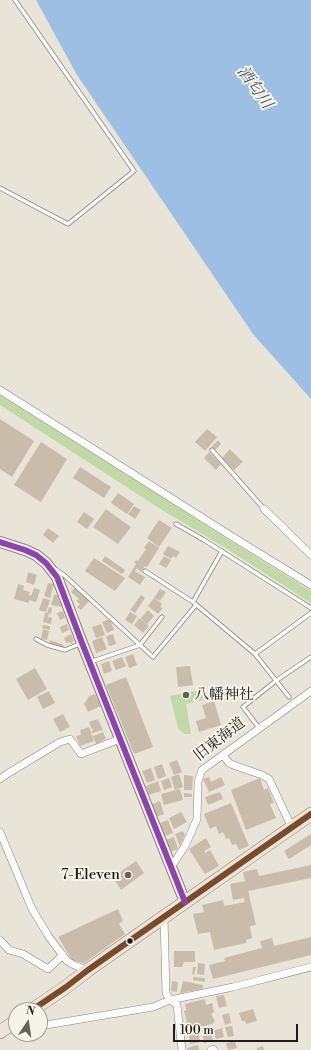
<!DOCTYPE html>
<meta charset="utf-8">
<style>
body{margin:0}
#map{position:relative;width:311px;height:1050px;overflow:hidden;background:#e9e4d8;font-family:"Libre Bodoni",serif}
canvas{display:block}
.north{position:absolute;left:8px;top:1002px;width:40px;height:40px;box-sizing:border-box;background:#f7f3e8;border:1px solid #9f9d96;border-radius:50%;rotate:13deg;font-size:11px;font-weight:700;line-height:16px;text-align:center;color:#1c1c1c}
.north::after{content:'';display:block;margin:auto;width:14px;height:18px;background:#64625e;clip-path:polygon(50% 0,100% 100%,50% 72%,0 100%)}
.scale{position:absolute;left:173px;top:1024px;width:125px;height:18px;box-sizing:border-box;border:2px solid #1c1c1c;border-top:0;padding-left:5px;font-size:12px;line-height:14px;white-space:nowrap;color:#1c1c1c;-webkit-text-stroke:3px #f7f3e8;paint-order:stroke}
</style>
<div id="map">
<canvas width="311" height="1050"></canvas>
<div class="north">N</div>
<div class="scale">100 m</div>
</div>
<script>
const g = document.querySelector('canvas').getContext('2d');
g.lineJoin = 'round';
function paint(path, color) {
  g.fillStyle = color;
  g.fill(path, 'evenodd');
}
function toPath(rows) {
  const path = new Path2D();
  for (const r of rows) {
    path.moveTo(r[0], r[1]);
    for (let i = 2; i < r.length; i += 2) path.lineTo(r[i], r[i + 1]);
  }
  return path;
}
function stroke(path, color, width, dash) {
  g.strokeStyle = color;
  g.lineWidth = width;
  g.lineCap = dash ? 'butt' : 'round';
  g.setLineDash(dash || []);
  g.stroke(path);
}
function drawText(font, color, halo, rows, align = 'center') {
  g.font = font + ' "Libre Bodoni","Noto Serif JP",serif';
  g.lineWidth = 4;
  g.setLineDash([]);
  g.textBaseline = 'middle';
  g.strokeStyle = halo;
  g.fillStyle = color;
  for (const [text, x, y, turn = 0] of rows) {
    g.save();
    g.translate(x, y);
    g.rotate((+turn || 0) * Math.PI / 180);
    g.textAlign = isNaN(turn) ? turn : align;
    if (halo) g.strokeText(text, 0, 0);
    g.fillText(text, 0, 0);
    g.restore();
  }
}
const green = toPath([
 [0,392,224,537,311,591,311,603,224,547,162,510,0,405],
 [202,690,203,700,186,704,191,734,184,734,178,728,170,696]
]);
const water = toPath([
 [36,0,311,0,311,399,253,334,77,75]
]);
const building = toPath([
 [0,419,34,441,12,477,0,469],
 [207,429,217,437,205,451,195,442],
 [218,440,221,444,215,450,212,446],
 [41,442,67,459,41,502,14,485],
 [230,449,243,462,234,470,222,458],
 [209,452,221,464,216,470,204,458],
 [80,467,111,487,104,498,73,478],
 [118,493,134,504,127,514,111,503],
 [134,506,141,510,135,519,128,514],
 [106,509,131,527,118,544,93,527],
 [84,512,94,519,87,529,77,522],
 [159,520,172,528,159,547,147,538],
 [48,528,59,536,53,543,43,535],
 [149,541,159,548,147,567,145,566,141,572,137,568,135,571,145,577,140,585,128,577,136,564,134,562,136,560,138,561,146,549,144,548],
 [168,546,180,552,176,558,173,556,171,559,163,554],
 [105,556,125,570,122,574,102,561],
 [164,556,171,560,166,568,159,564],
 [94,558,125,578,115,591,85,571],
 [28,572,37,575,34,585,26,582],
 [48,583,54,584,50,598,44,596],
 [18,584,24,586,23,590,30,592,29,595,31,596,34,588,40,590,36,602,29,600,29,603,14,599],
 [75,587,90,600,81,610,77,607,80,604,76,601,79,599,71,592],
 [160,589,166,592,160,601,154,598],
 [54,595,57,595,62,607,51,605],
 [141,595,145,598,135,613,130,610],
 [43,598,50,600,46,612,39,610],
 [154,598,162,604,160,607,163,608,158,614,148,606],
 [49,607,52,608,51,614,49,613,48,617,52,618,51,624,43,622,45,613,47,613],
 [148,610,154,616,147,624,141,618],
 [63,611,65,618,60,620,57,613],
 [130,612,137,616,132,624,125,620],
 [140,618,149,626,143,633,134,625],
 [110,619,114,630,107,633,102,622],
 [67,624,69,630,62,633,60,627],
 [101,624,105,635,96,638,92,627],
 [43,625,50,626,50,630,42,628],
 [43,629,49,631,47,640,41,639],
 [71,634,74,641,72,642,73,644,71,644,70,642,66,643,64,638],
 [113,634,116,644,109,646,106,636],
 [102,637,107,649,96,653,92,641],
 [50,640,64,645,63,648,49,643],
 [133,654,137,665,129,668,125,657],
 [122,657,126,666,116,670,112,661],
 [109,661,112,671,104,674,101,664],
 [190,666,193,685,178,687,176,667],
 [35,668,47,689,28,700,16,679],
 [126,677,153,747,134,754,106,685],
 [49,691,55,703,43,709,37,697],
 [95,694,101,706,88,712,84,704,89,696],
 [214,701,221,725,199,732,196,721,206,718,202,705],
 [63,714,70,727,60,732,53,719],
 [98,719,103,730,92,733,91,731,93,731,89,722],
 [89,727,94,741,80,746,76,736,81,735,80,730],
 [103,732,106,739,96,744,93,736],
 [177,760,182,772,174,775,169,763],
 [162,764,166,776,158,779,154,767],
 [151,768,155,780,147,783,142,771],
 [179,774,183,787,175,790,171,777],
 [184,775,193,776,192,790,184,790],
 [209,777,211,782,221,777,225,785,209,792,203,779],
 [169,778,172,787,164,790,161,781],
 [260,778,264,790,268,788,274,803,270,804,276,818,246,830,231,790],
 [158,781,161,791,149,795,146,786],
 [180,789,183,800,164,805,161,794],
 [220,792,223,799,208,805,205,797],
 [184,793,192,794,192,797,184,797],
 [160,801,164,814,156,817,152,804],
 [231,803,249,846,239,850,236,844,232,845,229,838,226,839,223,832,219,834,216,826,210,829,204,814],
 [181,812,187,822,174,829,169,818],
 [168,820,173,833,165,836,160,823],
 [183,831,185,835,180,846,175,834],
 [311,834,311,845,289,859,284,851],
 [174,837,178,849,170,852,165,840],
 [206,838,211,847,204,851,205,853,210,850,219,866,205,874,189,849],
 [136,861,144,873,121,890,113,877],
 [311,865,311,878,248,891,256,925,250,926,252,938,246,940,246,943,214,950,210,932,198,934,193,914,204,912,202,905,223,900,224,906,245,902,244,898,233,900,230,884,245,881,243,872,257,869,259,876],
 [118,909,123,921,119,924,125,934,84,963,72,960,58,937],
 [311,937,311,955,213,979,209,965,225,961,224,958,262,948,260,941,272,938,274,946],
 [174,951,195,951,195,962,184,962,182,967,174,967],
 [198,963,205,964,204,975,197,974],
 [193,967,196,967,194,975,192,974],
 [193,977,205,978,205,982,193,980],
 [172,981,178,982,177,992,171,991],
 [183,981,203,985,203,989,180,993],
 [224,995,227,1006,219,1008,216,996],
 [205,999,206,1005,212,1003,214,1012,211,1014,215,1021,212,1024,193,1029,192,1026,188,1027,184,1011,186,1010,185,1004],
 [253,1009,257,1021,246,1024,245,1021,242,1021,239,1013],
 [229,1013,231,1023,225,1025,222,1015],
 [232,1026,234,1036,228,1037,225,1027],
 [222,1028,224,1037,216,1039,213,1031],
 [211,1031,213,1041,204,1043,202,1033],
 [199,1034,200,1042,190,1044,189,1036],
 [235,1041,237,1048,228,1050,226,1043],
 [198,1045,199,1050,187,1050,187,1048],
 [263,1046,264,1050,257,1050,257,1048]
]);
const lane = toPath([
 [0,188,68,224,134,171,15,0],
 [212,450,264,509],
 [176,524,204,540,311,608],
 [55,569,64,575,140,645,162,617],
 [145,571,193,602,255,654,289,697],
 [193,602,222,551],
 [36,639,47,645,65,650,82,643],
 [255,654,311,613],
 [90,662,140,645,153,657,196,605],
 [259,728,243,707,277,680,311,657]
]);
const street = toPath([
 [0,390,236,539,311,585],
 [264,509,311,555],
 [223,755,229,763,236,766,262,775,269,779,292,828],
 [0,779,7,774,60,742,70,739,81,754,120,739],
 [0,832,32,909,49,937,67,961,74,965,88,970],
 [171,867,185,846,197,819,198,781,202,770,311,691],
 [164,917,166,993,170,1000,177,1005,182,1050],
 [0,940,9,950,23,954,48,969,63,955],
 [40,1026,153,1007,170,1000,233,987,311,967],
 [211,1050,213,1049,214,1050]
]);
const secondary = toPath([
 [0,542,25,550,36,555,46,563,57,577,82,643,185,902]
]);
const highway = toPath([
 [32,1010,66,987,88,970,311,814],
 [0,1032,16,1021]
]);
const bus1 = toPath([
 [32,1010,66,987,88,970,311,814]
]);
const bus2 = toPath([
 [0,542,25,550,36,555,46,563,57,577,82,643,185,902]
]);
const markers = [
 [186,695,4,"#64625e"],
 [128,875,4,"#64625e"],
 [130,941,3.5,"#1c1c1c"]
];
const poiNames = [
 ["八幡神社",194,695],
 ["7-Eleven",120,875,"right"]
];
const streetNames = [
 ["旧東海道",220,740,-38]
];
const waterNames = [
 ["酒匂川",254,88,54]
];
paint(green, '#c0d9a7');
paint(water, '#9cbfe3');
paint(building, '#cabcab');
stroke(lane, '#898681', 5);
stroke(street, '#898681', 8);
stroke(secondary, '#898681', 12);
stroke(highway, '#898681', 14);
stroke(lane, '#fcfbf9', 3.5);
stroke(street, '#fcfbf9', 7);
stroke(secondary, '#f6f2ec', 10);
stroke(highway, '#ece3d9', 13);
stroke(bus1, '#7a4b2a', 6);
stroke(bus2, '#8e44ad', 6);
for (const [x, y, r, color] of markers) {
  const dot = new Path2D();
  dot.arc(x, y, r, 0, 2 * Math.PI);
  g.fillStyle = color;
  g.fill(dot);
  stroke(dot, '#f7f3e8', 1.5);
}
drawText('15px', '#1c1c1c', '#f7f3e8', poiNames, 'left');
drawText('15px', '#1c1c1c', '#f7f3e8', streetNames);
drawText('italic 16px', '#42576e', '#f7f3e8', waterNames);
</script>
